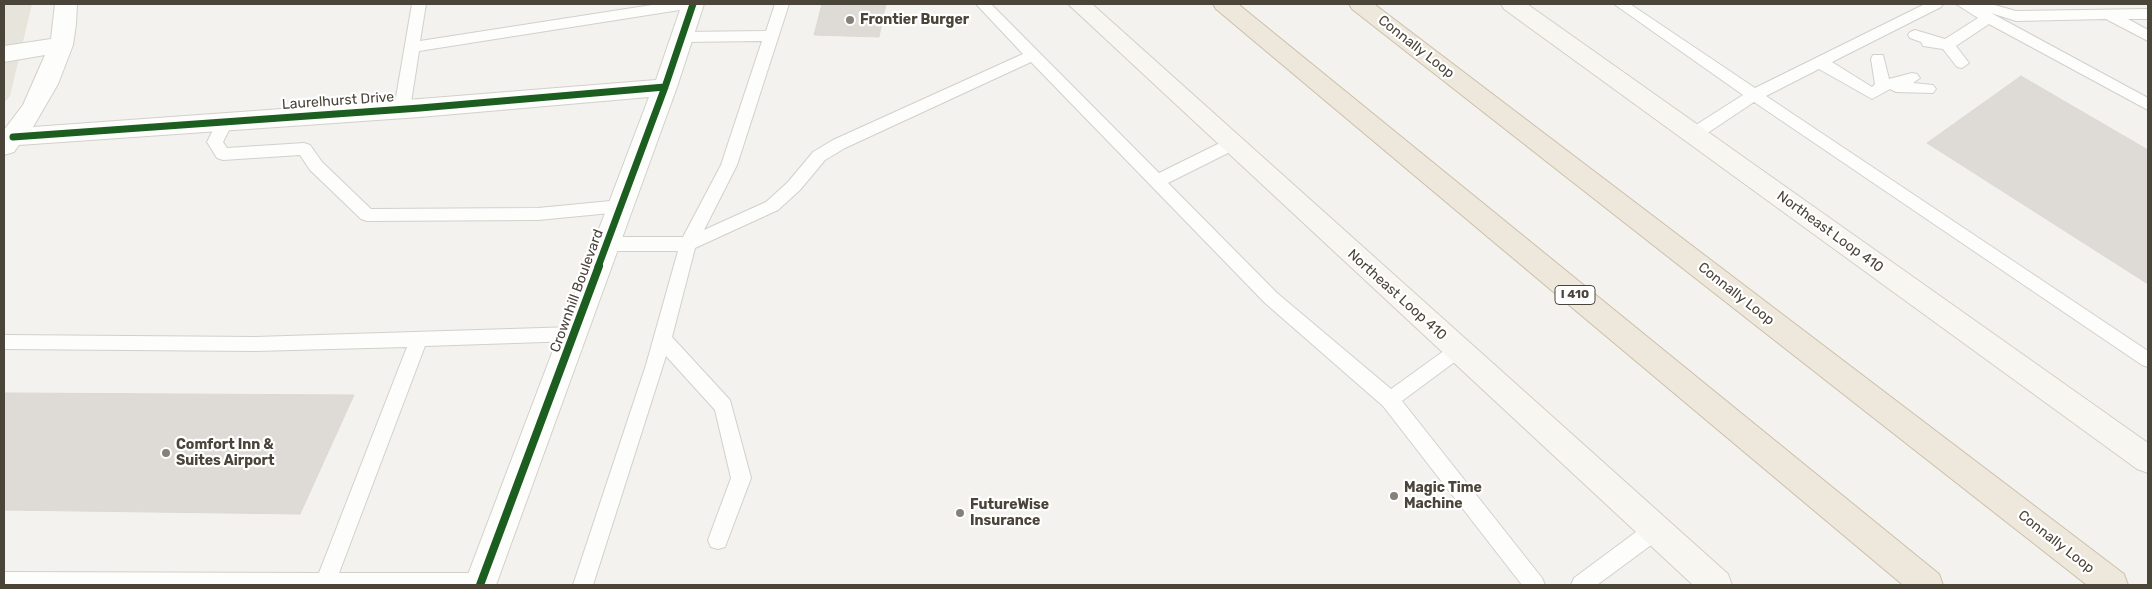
<!DOCTYPE html>
<style>
body{margin:0}
#map{position:relative;width:2152px;height:589px;overflow:hidden;background:#f4f2ee;font-family:Rubik,sans-serif}
canvas{display:block}
.frame{position:absolute;inset:0;border:5px solid #4b4439;pointer-events:none}
</style>
<div id="map">
<canvas width="2152" height="589"></canvas>
<div class="frame"></div>
</div>
<script>
const g = document.querySelector('canvas').getContext('2d');
g.lineJoin = 'round';
function paint(path, color) {
  g.fillStyle = color;
  g.fill(path, 'evenodd');
}
function toPath(rows) {
  const path = new Path2D();
  for (const r of rows) {
    path.moveTo(r[0], r[1]);
    for (let i = 2; i < r.length; i += 2) path.lineTo(r[i], r[i + 1]);
  }
  return path;
}
function stroke(path, color, width, dash) {
  g.strokeStyle = color;
  g.lineWidth = width;
  g.lineCap = dash ? 'butt' : 'round';
  g.setLineDash(dash || []);
  g.stroke(path);
}
function drawText(font, color, halo, rows, align = 'center') {
  g.font = font + ' Rubik,sans-serif';
  g.lineWidth = 4.5;
  g.setLineDash([]);
  g.textBaseline = 'middle';
  g.strokeStyle = halo;
  g.fillStyle = color;
  for (const [text, x, y, turn = 0] of rows) {
    g.save();
    g.translate(x, y);
    g.rotate((+turn || 0) * Math.PI / 180);
    g.textAlign = isNaN(turn) ? turn : align;
    if (halo) g.strokeText(text, 0, 0);
    g.fillText(text, 0, 0);
    g.restore();
  }
}
const residential = toPath([
 [4,4,32,4,10,96,4,103]
]);
const building = toPath([
 [822,4,886,4,879,37,814,35,822,4],
 [2021,76,2148,150,2148,284,1927,143,2021,76],
 [4,393,354,395,300,514,4,510,4,393]
]);
const lane = toPath([
 [412,4,426,4,420,41,658,4,693,4,686,9,419,51,410,109,407,113,402,114,397,113,394,109,412,4],
 [775,4,789,4,737,165,704,230,766,202,788,182,813,152,833,140,1023,54,976,4,991,4,1159,173,1226,140,1238,140,1240,144,1238,148,1168,183,1277,293,1391,389,1452,345,1458,343,1464,345,1467,350,1464,355,1402,401,1542,578,1545,585,1522,585,1383,406,1265,303,1031,62,845,148,825,160,800,190,778,210,695,248,672,337,730,400,751,478,725,547,718,549,711,547,708,540,731,478,715,410,666,356,593,585,573,585,646,365,678,251,607,251,601,249,599,244,601,239,607,237,683,237,721,165,762,41,682,42,675,37,682,32,766,31,775,4],
 [1614,4,1630,4,1755,88,1925,4,1943,4,1941,7,1832,62,1872,87,1875,84,1871,59,1873,55,1883,55,1889,79,1912,73,1917,74,1920,78,1913,83,1933,85,1936,89,1933,93,1896,92,1890,89,1872,99,1819,69,1766,96,2148,351,2148,367,2142,365,1754,102,1700,138,1688,138,1686,134,1688,130,1743,95,1614,4],
 [1956,4,1991,4,2016,11,2148,9,2148,19,2128,19,2148,30,2148,41,2106,19,2016,21,1991,13,2148,98,2148,110,1989,24,1956,46,1969,63,1962,68,1957,67,1943,49,1923,46,1921,42,1910,38,1908,35,1910,32,1915,30,1945,39,1978,18,1956,4],
 [225,116,231,118,233,122,223,142,227,148,304,143,310,145,322,162,371,209,538,208,621,200,627,202,629,206,627,210,621,212,538,220,367,221,361,219,310,170,300,155,223,160,217,158,207,142,219,118,225,116],
 [574,327,580,329,583,334,580,339,574,341,425,346,339,573,481,573,488,576,490,585,4,585,4,572,319,573,407,347,255,351,4,349,4,335,255,337,574,327],
 [1655,521,1662,523,1665,530,1662,537,1597,585,1571,585,1574,578,1648,523,1655,521]
]);
const street = toPath([
 [55,4,77,4,76,24,73,45,58,84,33,127,420,99,656,80,682,4,704,4,677,87,496,585,464,585,649,97,420,117,19,145,14,152,4,155,4,130,23,105,45,55,4,62,4,46,51,39,55,4]
]);
const secondary = toPath([
 [1068,4,1092,4,1728,574,1732,585,1693,585,1068,4],
 [1501,4,1527,4,2148,443,2148,473,2137,469,1504,9,1501,4]
]);
const highway = toPath([
 [1213,4,1238,4,1939,574,1943,585,1903,585,1216,9,1213,4],
 [1349,4,1374,4,2124,574,2128,585,2087,585,1352,9,1349,4]
]);
const cyclewayFar1 = toPath([
 [13,137,420,108,665,87],
 [598,267,665,87,693,4]
]);
const cycleway = toPath([
 [480,585,599,266]
]);
const markers = [
 [850,20,5,"#868178"],
 [166,453,5,"#868178"],
 [1394,496,5,"#868178"],
 [960,513,5,"#868178"]
];
const shields = [
 [1575,295,40]
];
const shieldNames = [
 ["I 410",1575,295]
];
const poiNames = [
 ["Frontier Burger",860,20],
 ["Comfort Inn &",176,445],
 ["Suites Airport",176,461],
 ["Magic Time",1404,488],
 ["Machine",1404,504],
 ["FutureWise",970,505],
 ["Insurance",970,521]
];
const streetNames = [
 ["Connally Loop",1416,47,38],
 ["Laurelhurst Drive",338,101,-4],
 ["Northeast Loop 410",1830,232,36],
 ["Crownhill Boulevard",577,291,-70],
 ["Connally Loop",1736,294,38],
 ["Northeast Loop 410",1397,295,42],
 ["Connally Loop",2056,542,38]
];
paint(residential, '#e7e4dc');
paint(building, '#dedbd6');
stroke(building, '#dcd9d4', 1);
stroke(lane, '#d2d0cb', 2);
stroke(street, '#d2d0cb', 2);
stroke(secondary, '#d3cfc5', 2);
stroke(highway, '#ccbfa9', 2);
paint(lane, '#fdfdfc');
paint(street, '#fdfdfc');
paint(secondary, '#f7f6f1');
paint(highway, '#ede8db');
stroke(cyclewayFar1, '#1b5e20', 7);
stroke(cycleway, '#1b5e20', 8);
for (const [x, y, r, color] of markers) {
  const dot = new Path2D();
  dot.arc(x, y, r, 0, 2 * Math.PI);
  g.fillStyle = color;
  g.fill(dot);
  stroke(dot, '#fff', 2);
}
for (const [x, y, w] of shields) {
  const box = new Path2D();
  box.roundRect(x - w / 2, y - 9.5, w, 19, 4);
  g.fillStyle = '#fff';
  g.fill(box);
  stroke(box, '#4b4439', 1);
}
drawText('bold 12px', '#4b4439', null, shieldNames);
drawText('bold 14px', '#4b4439', '#fff', poiNames, 'left');
drawText('14px', '#4b4439', '#fff', streetNames);
</script>
